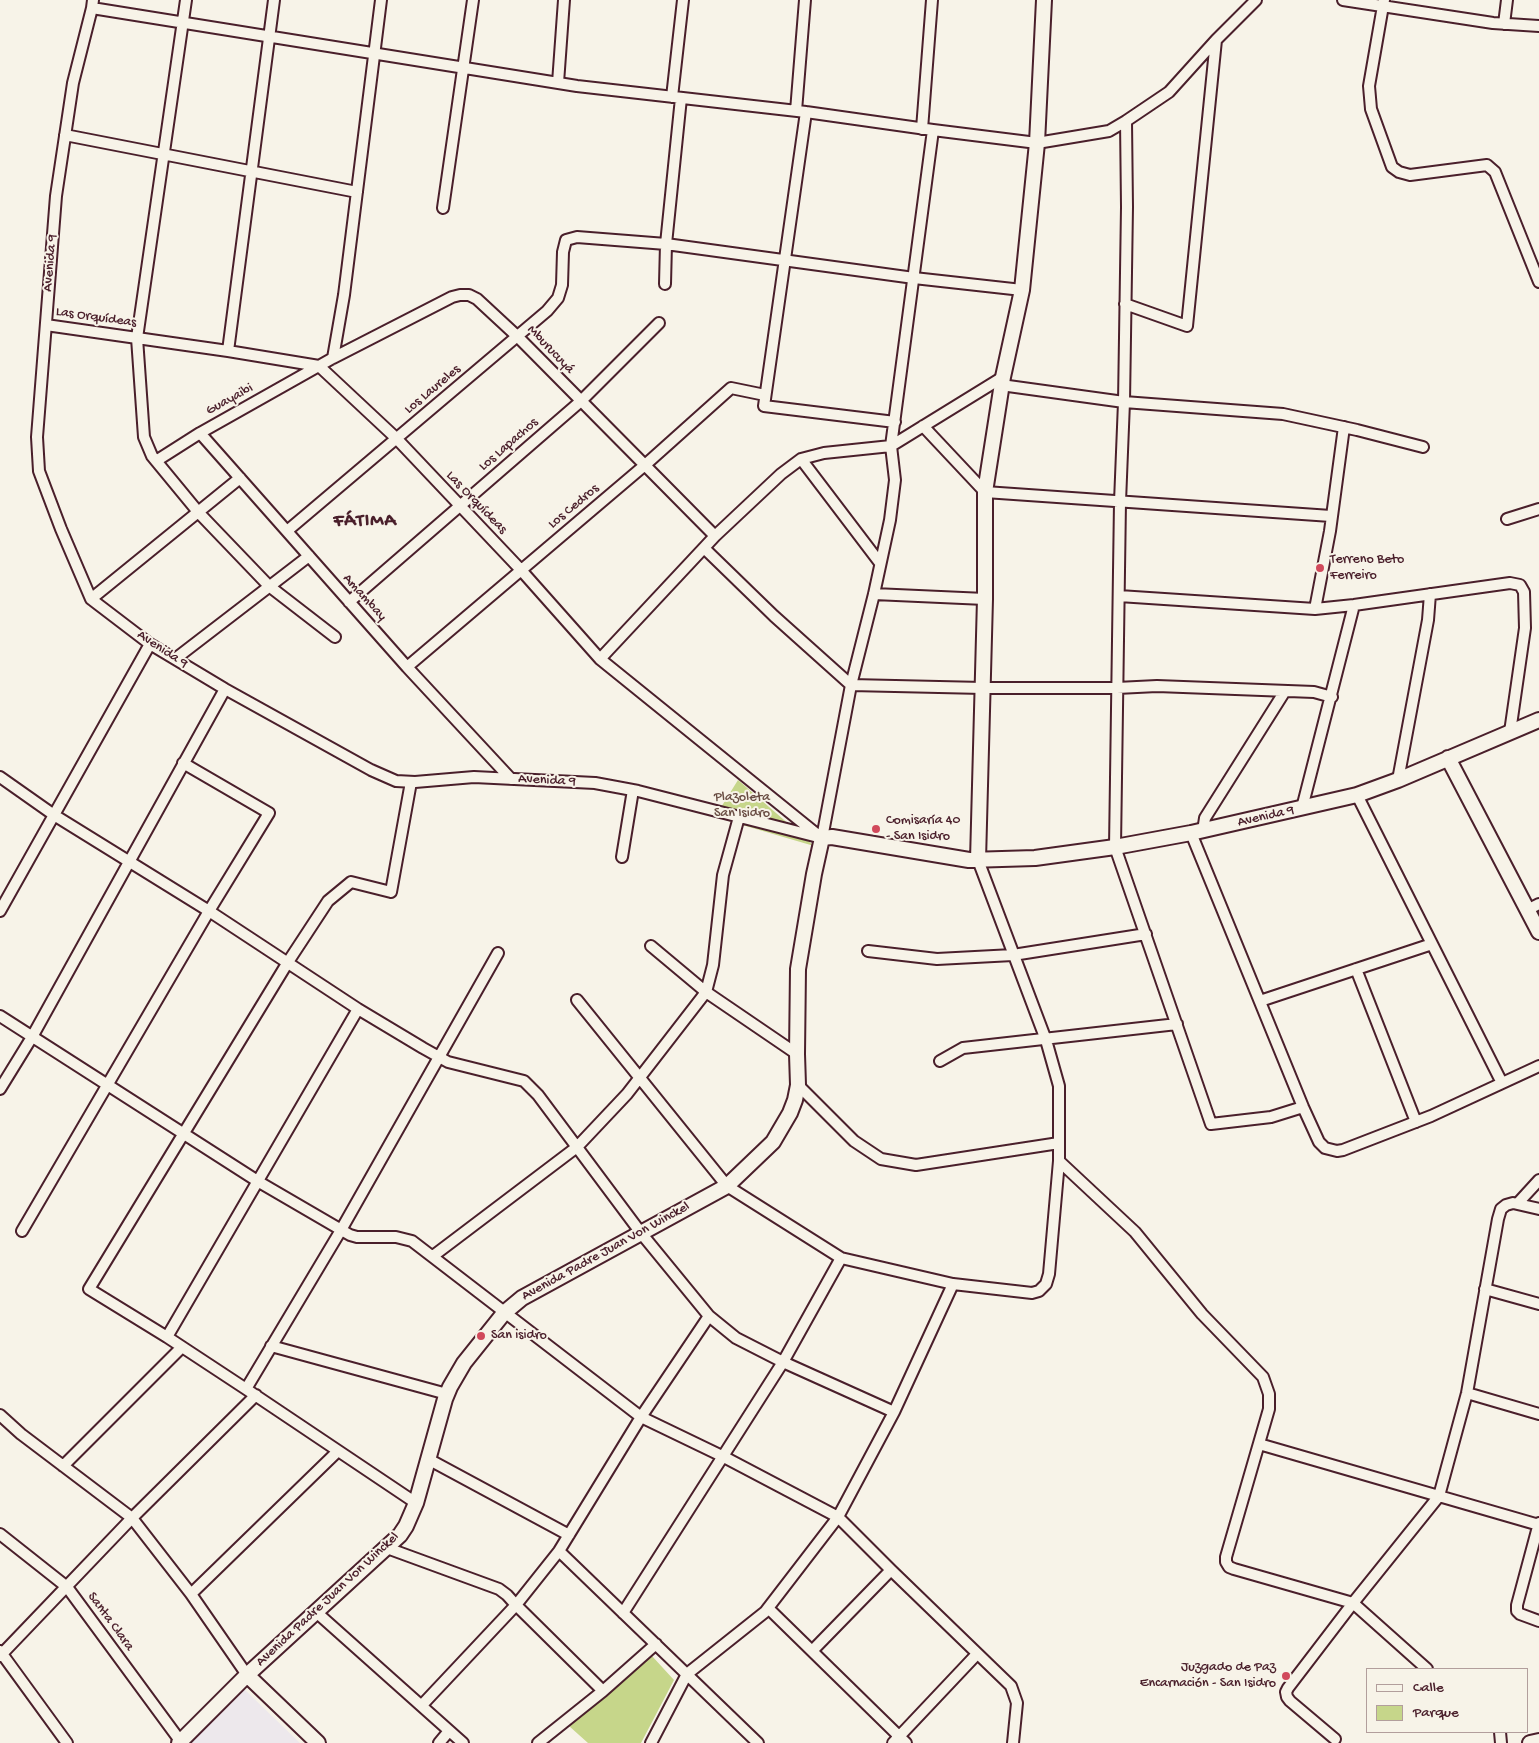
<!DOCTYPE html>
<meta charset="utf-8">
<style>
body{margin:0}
#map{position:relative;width:1539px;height:1743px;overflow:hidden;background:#f7f3e8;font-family:"Gochi Hand",sans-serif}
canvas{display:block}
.legend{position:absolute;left:1366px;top:1668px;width:162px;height:65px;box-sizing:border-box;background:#f7f3e8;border:1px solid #b29e9c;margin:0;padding:6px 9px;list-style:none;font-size:15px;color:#4a1f2b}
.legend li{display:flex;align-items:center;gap:10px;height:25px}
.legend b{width:25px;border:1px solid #b29e9c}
</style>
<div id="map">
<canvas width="1539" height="1743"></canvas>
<ul class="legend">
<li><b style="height:6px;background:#f7f3e8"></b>Calle</li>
<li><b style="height:14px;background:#c6d68a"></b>Parque</li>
</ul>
</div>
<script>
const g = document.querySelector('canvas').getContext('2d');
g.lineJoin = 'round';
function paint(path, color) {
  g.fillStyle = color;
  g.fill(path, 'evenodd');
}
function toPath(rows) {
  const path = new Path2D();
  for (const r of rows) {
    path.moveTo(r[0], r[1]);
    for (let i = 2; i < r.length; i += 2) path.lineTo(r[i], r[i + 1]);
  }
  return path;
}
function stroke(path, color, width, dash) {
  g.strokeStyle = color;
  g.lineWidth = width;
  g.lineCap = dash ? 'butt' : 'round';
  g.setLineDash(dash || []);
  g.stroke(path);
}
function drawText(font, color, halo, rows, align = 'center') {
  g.font = font + ' "Gochi Hand",sans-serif';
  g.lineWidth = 4;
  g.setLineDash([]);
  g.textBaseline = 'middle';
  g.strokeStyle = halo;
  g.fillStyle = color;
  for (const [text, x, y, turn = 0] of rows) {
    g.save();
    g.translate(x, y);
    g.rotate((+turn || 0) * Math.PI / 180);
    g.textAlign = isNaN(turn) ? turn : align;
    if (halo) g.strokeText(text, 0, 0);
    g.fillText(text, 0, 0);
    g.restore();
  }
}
const built = toPath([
 [244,1689,300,1743,190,1743]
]);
const green = toPath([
 [738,780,814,846,715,817],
 [652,1656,674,1680,641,1743,588,1743,569,1726]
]);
const street = toPath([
 [93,0,92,8,73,83,56,196,37,437,39,471,61,529,91,599,150,644,225,689,371,770,396,781,415,782,474,777,595,783,638,791,822,838],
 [186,0,137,338,144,437,152,456,199,513,269,586,335,637],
 [1343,0,1493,23,1539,26],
 [1384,0,1369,86,1371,109,1392,167,1399,172,1410,175,1487,165,1495,172,1539,282],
 [92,8,577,86,806,112,933,130,1037,143,1109,131,1126,121,1169,92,1216,40,1256,0],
 [1504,24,1507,0],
 [558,83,564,0],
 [672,97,683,0],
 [796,111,805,0],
 [806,112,764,406,895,422],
 [1126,121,1127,207,1124,402,1120,502,1115,847,1211,1124,1271,1117,1303,1107],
 [922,129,932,0],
 [65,135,357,192],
 [443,208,473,0],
 [665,284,666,244,681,98],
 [1125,304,1187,326,1216,40],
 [46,325,228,351,319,366,396,438,521,570,600,659,819,836],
 [228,351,274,0],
 [333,358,344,295,381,0],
 [1001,385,1124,402,1283,414,1357,430,1423,447],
 [923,426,985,492,1331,516],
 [200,433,407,667,511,779],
 [801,459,880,563],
 [156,461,200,433,333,358,452,297,460,295,469,295,477,299,518,337,715,536],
 [1507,519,1539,509],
 [287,531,547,311,558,298,562,285,563,252,566,240,577,237,666,244,914,278,1022,290],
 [704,548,774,616,851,685,983,688,1117,688,1157,686,1314,692,1332,697],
 [874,594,985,599],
 [1119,596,1315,609,1354,605,1510,583,1520,585,1524,592,1525,628,1510,732],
 [91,599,240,478],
 [349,602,581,401,659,323],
 [1315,609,1330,531,1344,427],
 [175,659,309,556],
 [600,659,715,536,781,474,801,459,824,453,891,446,1003,377],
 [407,667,645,465,731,388,765,395],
 [0,777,54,815,209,911,358,1009,423,1048,448,1062,524,1081,538,1095,641,1233,709,1316,736,1338,783,1362,894,1412],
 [1398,780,1428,620,1430,594],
 [411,782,391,892,351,882,328,901,288,962,89,1289,167,1337,246,1389,416,1503],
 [1357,795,1502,1083],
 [1302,808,1354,605],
 [1203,831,1205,818,1285,691],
 [1191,833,1303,1107,1319,1142,1325,1148,1337,1151,1343,1150,1431,1116,1539,1066],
 [822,838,851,685,874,594,890,520,895,480,891,446,933,130],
 [622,857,633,790],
 [1527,910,1539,904],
 [0,911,150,644],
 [651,946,706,992,797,1054],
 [868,951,937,959,1013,955,1146,934],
 [1356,969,1416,1122],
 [577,1000,727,1186,841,1258,953,1284,1032,1293,1039,1291,1046,1284,1049,1274,1059,1161,1059,1086,1046,1040,978,860],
 [1260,1001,1432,944],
 [0,1016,259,1182,350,1235,357,1237,396,1237,412,1241,641,1417,724,1457,838,1517,891,1570,1011,1686,1017,1703,1013,1743],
 [940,1061,963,1048,1177,1024],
 [798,1085,854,1141,881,1159,916,1165,1059,1143],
 [0,1089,32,1037,225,689],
 [1059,1161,1135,1232,1202,1314,1263,1377,1269,1394,1269,1409,1226,1557,1226,1562,1229,1567,1234,1569,1353,1603,1427,1669],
 [1518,1203,1539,1180],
 [22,1231,209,911,269,813,183,763],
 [433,1256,577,1147,627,1094,706,992,713,965,723,875,739,817],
 [1485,1289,1539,1304],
 [167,1337,358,1009],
 [271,1346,447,1394],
 [246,1389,341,1230,498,953],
 [1467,1393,1539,1414],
 [0,1415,21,1434,132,1518,191,1594,247,1675],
 [1259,1444,1539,1525],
 [428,1459,569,1535],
 [63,1466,182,1347],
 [1539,1523,1517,1605,1517,1611,1520,1614,1539,1621],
 [0,1534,67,1587,181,1742],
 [387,1548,499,1589,507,1595,516,1605,603,1691],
 [559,1551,758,1743],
 [191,1594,338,1451],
 [768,1608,906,1743],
 [315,1611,463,1743],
 [623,1613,783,1362,841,1258],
 [0,1651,67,1743],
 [812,1651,891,1570],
 [0,1656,132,1518,256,1395],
 [422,1705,516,1605,559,1551,641,1417,709,1316],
 [1500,1732,1501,1743],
 [1335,1739,1290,1701,1287,1697,1286,1692,1288,1688,1353,1603,1439,1496,1467,1393,1498,1219,1501,1209,1506,1205,1513,1203,1539,1209],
 [439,1743,449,1731],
 [538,1743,603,1691,656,1644],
 [651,1743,687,1674,765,1612,838,1517,894,1412,953,1284],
 [893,1743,977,1654]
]);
const secondary = toPath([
 [1448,758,1539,932],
 [978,860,985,599,985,492,1003,377,1022,290,1037,143,1044,0],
 [247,1675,318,1743],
 [179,1743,247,1675,400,1535,406,1526,416,1503,445,1399,450,1387,464,1363,504,1313,522,1298,727,1186,773,1142,790,1113,795,1100,798,1085,797,1054,798,969,814,874,822,838,832,837,969,860,1035,858,1115,847,1191,833,1357,795,1398,780,1539,720],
 [1530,1743,1539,1741]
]);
const markers = [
 [1320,568,5,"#d1495b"],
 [876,829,5,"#d1495b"],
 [481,1336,5,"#d1495b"],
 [1286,1676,5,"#d1495b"]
];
const streetNames = [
 ["Avenida 9",51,263,-85],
 ["Las Orquídeas",96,318,8],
 ["Mburucuyá",550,350,46],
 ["Los Laureles",433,390,-40],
 ["Guayaibi",230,400,-29],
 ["Los Lapachos",509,445,-41],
 ["Las Orquídeas",476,503,46],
 ["Los Cedros",574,507,-40],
 ["Amambay",364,598,48],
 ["Avenida 9",162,650,33],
 ["Avenida 9",547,781,3],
 ["Avenida 9",1266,817,-13],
 ["Avenida Padre Juan Von Winckel",606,1252,-29],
 ["Avenida Padre Juan Von Winckel",328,1600,-43],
 ["Santa Clara",110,1622,54]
];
const poiNames = [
 ["Terreno Beto",1330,560],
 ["Ferreiro",1330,576],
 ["Comisaría 40",886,821],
 ["- San Isidro",886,837],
 ["San isidro",491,1336],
 ["Juzgado de Paz",1276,1668,"right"],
 ["Encarnación - San Isidro",1276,1684,"right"]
];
const parkNames = [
 ["Plazoleta",742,798],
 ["San Isidro",742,814]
];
const districtNames = [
 ["FÁTIMA",365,522]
];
paint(built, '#ede8ec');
paint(green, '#c6d68a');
stroke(street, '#4a1f2b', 14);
stroke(secondary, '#4a1f2b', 18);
stroke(street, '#f7f3e8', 10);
stroke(secondary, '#f7f3e8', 14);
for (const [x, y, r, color] of markers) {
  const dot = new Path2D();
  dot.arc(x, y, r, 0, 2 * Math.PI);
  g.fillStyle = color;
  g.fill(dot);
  stroke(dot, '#f7f3e8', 2);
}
drawText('14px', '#4a1f2b', '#f7f3e8', streetNames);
drawText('14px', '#4a1f2b', '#f7f3e8', poiNames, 'left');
drawText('14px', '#694d43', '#f7f3e8', parkNames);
g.letterSpacing = '1px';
drawText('bold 19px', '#4a1f2b', '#f7f3e8', districtNames);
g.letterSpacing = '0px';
</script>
